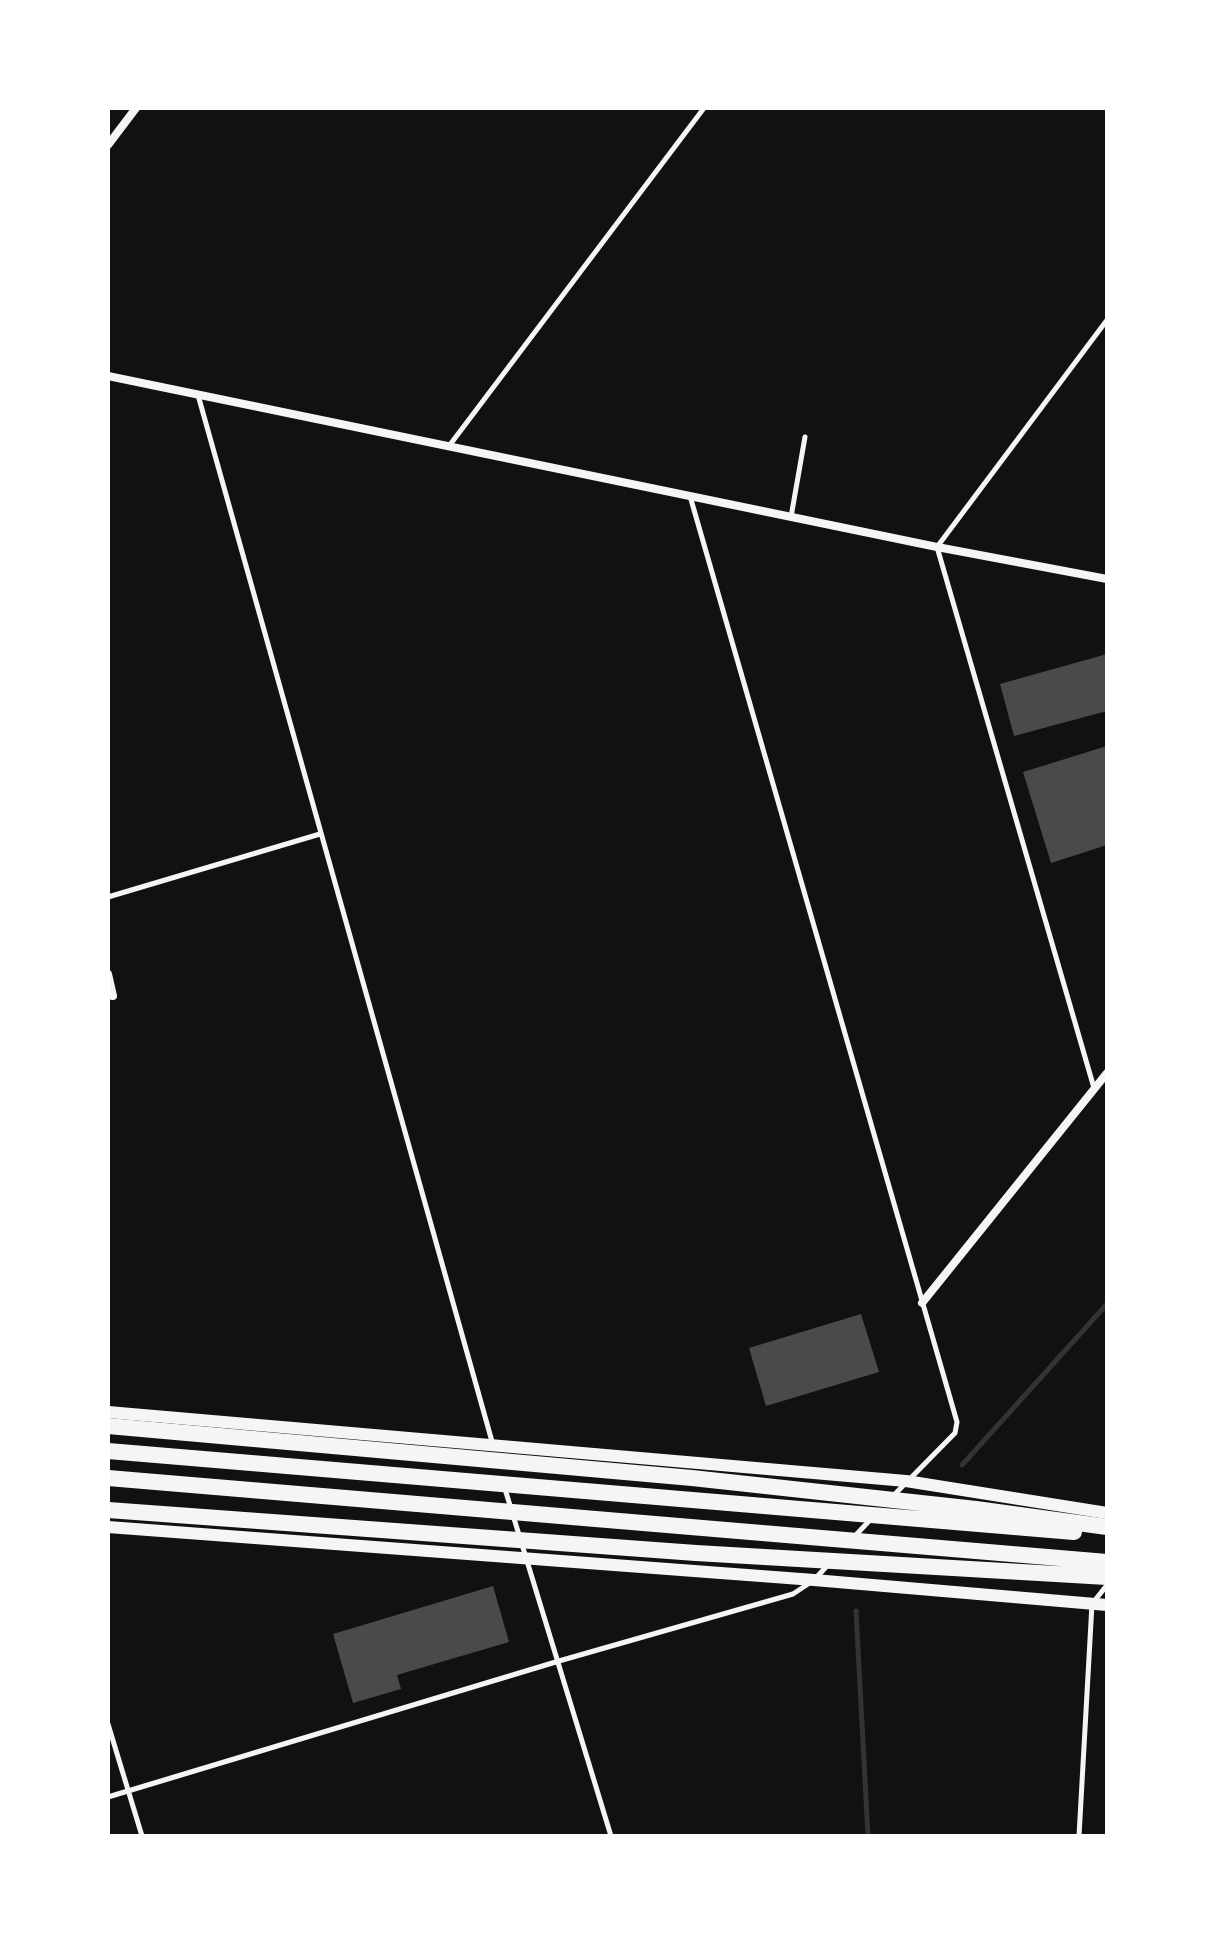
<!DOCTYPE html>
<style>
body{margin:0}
#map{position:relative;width:1215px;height:1944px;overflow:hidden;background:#111;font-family:"Noto Serif",serif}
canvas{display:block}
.frame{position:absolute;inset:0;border:110px solid #fff;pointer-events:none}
</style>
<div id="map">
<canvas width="1215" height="1944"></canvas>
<div class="frame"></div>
</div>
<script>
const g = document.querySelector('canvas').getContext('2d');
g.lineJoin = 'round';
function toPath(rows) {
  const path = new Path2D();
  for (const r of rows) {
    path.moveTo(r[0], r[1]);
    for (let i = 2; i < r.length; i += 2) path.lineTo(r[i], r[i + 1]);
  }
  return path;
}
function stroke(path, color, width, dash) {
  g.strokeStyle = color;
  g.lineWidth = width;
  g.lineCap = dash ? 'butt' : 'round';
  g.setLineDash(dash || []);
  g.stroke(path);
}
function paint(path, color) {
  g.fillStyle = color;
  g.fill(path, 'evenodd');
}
const stream = toPath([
 [962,1465,1107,1304],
 [856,1611,868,1836]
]);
const building = toPath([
 [1107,654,1107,711,1014,736,1000,684],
 [1107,746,1107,845,1051,863,1023,772],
 [861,1314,879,1372,766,1406,749,1348],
 [493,1586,509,1642,397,1675,401,1689,353,1703,333,1634]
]);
const service = toPath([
 [198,395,493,1445],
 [449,446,704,108],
 [690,496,957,1422,955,1433,892,1497],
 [791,517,805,437],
 [108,897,320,834],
 [1094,1088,937,547,1107,320],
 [505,1489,611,1836],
 [853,1538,871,1519],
 [108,1724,142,1836],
 [108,1797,559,1661,793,1594,814,1580,827,1566],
 [1079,1836,1092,1604,1107,1585]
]);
const minor = toPath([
 [108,145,136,108],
 [108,376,937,547,1107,579],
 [108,974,113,996],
 [922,1303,1107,1073]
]);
const secondary = toPath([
 [108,1412,906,1481,1107,1513],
 [108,1527,814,1580,1107,1605]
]);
const trunk = toPath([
 [108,1426,692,1478,976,1509,1107,1527],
 [108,1451,1074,1532],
 [108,1478,1107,1562],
 [108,1510,696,1553,1107,1577]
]);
stroke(stream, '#333', 5);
paint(building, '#4a4a4a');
stroke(service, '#f5f5f5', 5);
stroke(minor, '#f5f5f5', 8);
stroke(secondary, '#f5f5f5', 12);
stroke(trunk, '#f5f5f5', 16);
</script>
